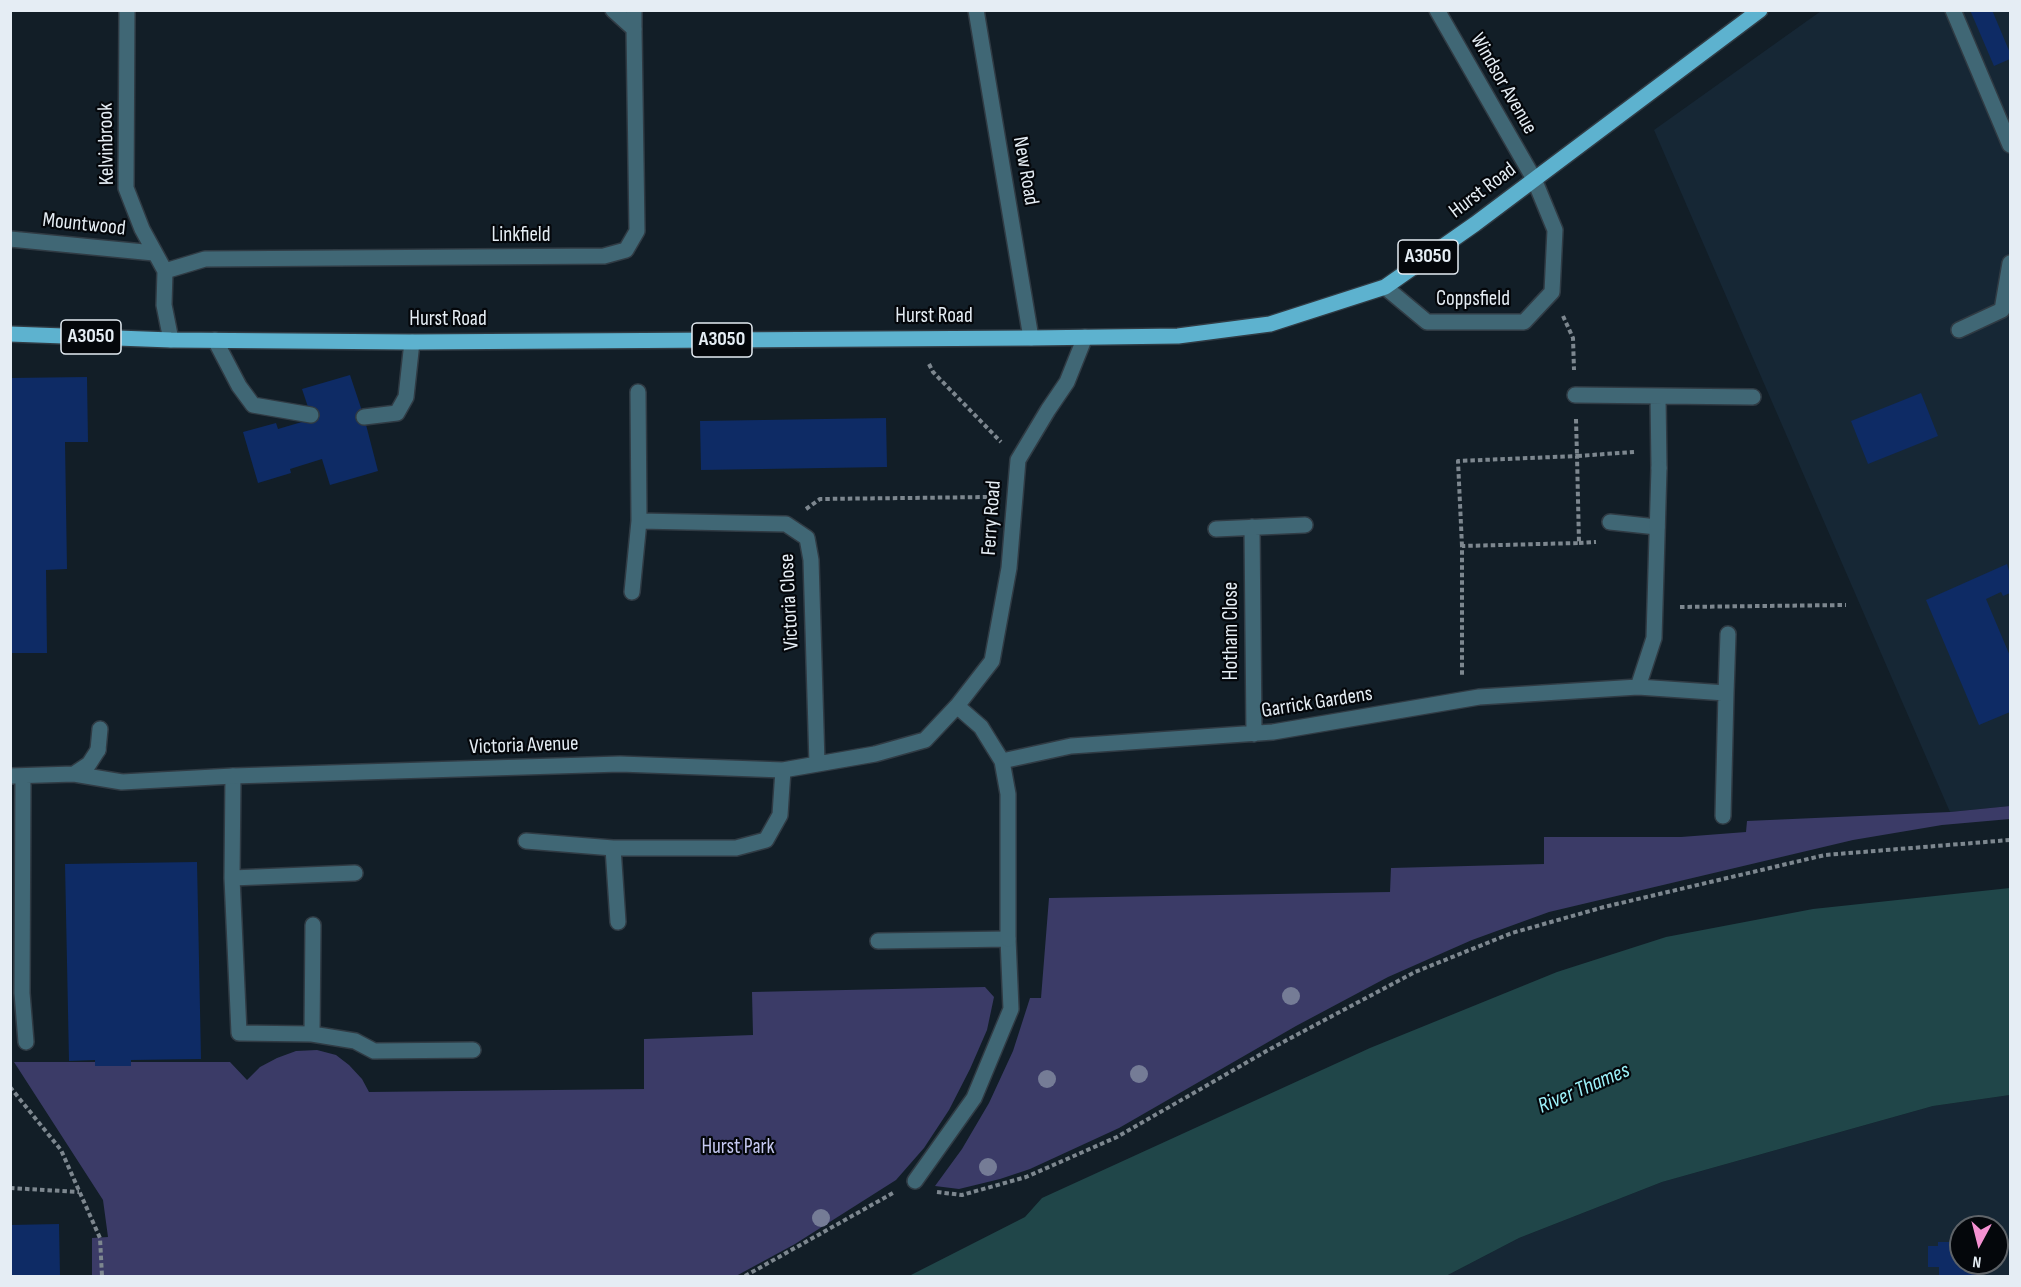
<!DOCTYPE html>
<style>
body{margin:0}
#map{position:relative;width:2021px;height:1287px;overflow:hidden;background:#121e27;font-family:"Sofia Sans Condensed",sans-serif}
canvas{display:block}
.frame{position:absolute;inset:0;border:12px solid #e5edf4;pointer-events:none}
.north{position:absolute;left:1949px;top:1215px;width:60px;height:60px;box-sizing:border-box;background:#04070b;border:2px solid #5e6368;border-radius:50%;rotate:187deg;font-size:16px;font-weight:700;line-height:24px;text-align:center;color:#e5edf4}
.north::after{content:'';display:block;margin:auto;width:21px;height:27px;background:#f591d2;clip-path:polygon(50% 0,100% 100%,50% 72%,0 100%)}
</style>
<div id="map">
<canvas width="2021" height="1287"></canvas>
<div class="frame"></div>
<div class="north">N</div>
</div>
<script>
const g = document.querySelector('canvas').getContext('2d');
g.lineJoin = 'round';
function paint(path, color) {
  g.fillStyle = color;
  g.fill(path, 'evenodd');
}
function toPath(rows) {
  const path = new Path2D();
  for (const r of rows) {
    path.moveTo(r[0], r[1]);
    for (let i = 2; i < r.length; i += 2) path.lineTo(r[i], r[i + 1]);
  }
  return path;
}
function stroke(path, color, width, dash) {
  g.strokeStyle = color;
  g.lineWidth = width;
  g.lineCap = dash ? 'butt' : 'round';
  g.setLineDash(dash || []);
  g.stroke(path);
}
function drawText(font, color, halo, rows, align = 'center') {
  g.font = font + ' "Sofia Sans Condensed",sans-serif';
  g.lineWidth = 4.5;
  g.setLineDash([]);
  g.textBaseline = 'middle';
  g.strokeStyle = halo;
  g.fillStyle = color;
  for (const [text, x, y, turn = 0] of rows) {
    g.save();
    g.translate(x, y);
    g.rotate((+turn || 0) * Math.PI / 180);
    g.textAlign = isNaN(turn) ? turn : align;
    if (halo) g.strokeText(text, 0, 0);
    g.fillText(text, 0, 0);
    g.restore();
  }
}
const built = toPath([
 [1821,11,2010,11,2010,806,1950,812,1654,130],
 [2010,1095,2010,1276,1446,1276,1519,1238,1662,1182,1933,1106],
 [1961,1227,1997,1227,1997,1263,1961,1263]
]);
const green = toPath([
 [2010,806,2010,819,1942,825,1853,840,1549,912,1472,940,1388,977,1296,1026,1119,1128,1030,1169,1000,1179,959,1189,935,1186,962,1149,989,1103,1013,1051,1030,998,1041,998,1049,898,1390,892,1391,868,1544,864,1544,837,1681,837,1746,832,1747,821,1950,812],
 [985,987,994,997,987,1030,970,1069,949,1110,924,1148,896,1180,795,1244,736,1276,92,1276,92,1238,108,1237,103,1200,14,1062,230,1062,247,1080,260,1067,277,1058,296,1051,317,1050,336,1055,349,1065,362,1079,369,1092,644,1089,644,1039,753,1035,752,992]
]);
const water = toPath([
 [2010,888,2010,1095,1933,1106,1662,1182,1519,1238,1446,1276,909,1276,1025,1217,1042,1198,1370,1048,1557,972,1666,937,1813,909]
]);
const building = toPath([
 [1970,10,1992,10,2010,53,2010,59,1994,66],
 [350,375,364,417,378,471,330,485,322,459,290,469,291,473,258,483,243,432,276,423,278,429,312,419,302,389],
 [87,377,88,442,65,442,67,569,46,570,47,653,10,653,10,378],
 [1921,393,1938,436,1868,464,1851,421],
 [886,418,887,467,701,470,700,421],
 [2007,564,2010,574,2010,593,2003,596,2001,592,1986,599,2010,656,2010,712,1979,725,1926,600],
 [197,862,201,1059,131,1060,131,1066,95,1066,95,1060,69,1061,65,864],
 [59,1224,60,1276,10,1276,10,1225],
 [1938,1242,1961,1242,1961,1263,1977,1263,1977,1276,1939,1276,1939,1267,1928,1267,1928,1246,1938,1246]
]);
const path = toPath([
 [1563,316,1573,338,1574,370],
 [929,364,933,372,1001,442],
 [1576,419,1577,456,1634,452],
 [806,509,820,499,990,497],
 [1579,543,1596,542],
 [1462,546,1458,461,1577,456,1579,543,1462,546,1462,675],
 [1680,607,1846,605],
 [10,1087,61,1150,100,1238,102,1276],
 [10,1188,79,1192],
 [937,1192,962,1195,1026,1177,1117,1137,1270,1049,1415,972,1512,933,1604,907,1825,855,2010,840],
 [745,1276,893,1193]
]);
const service = toPath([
 [634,10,634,29],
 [1953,10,2010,145],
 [1959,330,2002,310,2010,263],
 [215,340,239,386,253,405,311,415],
 [1575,395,1753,397],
 [1658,397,1659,468],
 [364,417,397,413,406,397,412,342],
 [1610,522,1657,527],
 [98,750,100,729],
 [233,776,232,878,239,1033,312,1034,355,1041,374,1051,473,1050],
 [232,878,355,873],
 [878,941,1008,939,1011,1009,974,1098,915,1181],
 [312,1034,313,925]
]);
const minor = toPath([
 [127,10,126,188,142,229,165,271,164,305,171,340],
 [976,10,1031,338],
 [10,239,154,253],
 [165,271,205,259,604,256,626,250,637,231,634,29,613,10],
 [1385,287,1427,322,1524,322,1552,292,1555,230,1534,179,1437,10],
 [639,521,786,524,807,538,811,560,817,764],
 [1252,527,1254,734],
 [1216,529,1305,525],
 [632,592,639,521,638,392],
 [1638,687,1654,638,1659,468],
 [1726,693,1728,634],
 [957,706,981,727,1002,761,1008,794,1008,939],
 [1002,761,1071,746,1273,732,1479,697,1638,687,1726,693,1723,816],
 [74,774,122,782,233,776,620,764,783,770,875,754,925,740,957,706,992,661,1009,568,1018,460,1048,410,1067,382,1085,337],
 [10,776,74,774,89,764,98,750],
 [23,776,22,993,26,1042],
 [526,841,613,848,736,848,766,840,780,815,783,770],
 [613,848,618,922]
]);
const primary = toPath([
 [10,334,171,340,412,342,1031,338,1178,336,1270,324,1385,287,1475,224,1760,10]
]);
const trees = [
 [1291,996],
 [1139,1074],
 [1047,1079],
 [988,1167],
 [821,1218]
];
const shields = [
 [1428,257,60],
 [91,337,60],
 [722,340,60]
];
const shieldNames = [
 ["A3050",1428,257],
 ["A3050",91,337],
 ["A3050",722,340]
];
const streetNames = [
 ["Windsor Avenue",1503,84,60],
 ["Kelvinbrook",107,144,-91],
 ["New Road",1025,171,80],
 ["Hurst Road",1483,191,-37],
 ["Mountwood",84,225,6],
 ["Linkfield",521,236],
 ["Coppsfield",1473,300],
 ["Hurst Road",934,317],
 ["Hurst Road",448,320],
 ["Ferry Road",992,518,-86],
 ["Victoria Close",790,602,-93],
 ["Hotham Close",1232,631,-90],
 ["Garrick Gardens",1317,703,-9],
 ["Victoria Avenue",524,746,-2]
];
const parkNames = [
 ["Hurst Park",738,1148]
];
const waterNames = [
 ["River Thames",1584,1089,-23]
];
paint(built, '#162735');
paint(green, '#3b3b67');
paint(water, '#204649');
paint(building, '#0e2b65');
stroke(service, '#303b44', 18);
stroke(minor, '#303b44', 18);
stroke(primary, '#303b44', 18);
stroke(path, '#7d878f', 4, [4.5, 3]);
stroke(service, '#406775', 15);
stroke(minor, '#406775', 15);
stroke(primary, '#5db2cf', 15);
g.fillStyle = '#757c96';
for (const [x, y] of trees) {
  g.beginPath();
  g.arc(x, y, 9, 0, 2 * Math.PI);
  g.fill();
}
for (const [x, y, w] of shields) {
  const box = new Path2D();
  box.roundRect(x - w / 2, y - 17, w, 34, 4.5);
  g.fillStyle = '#04070b';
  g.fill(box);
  stroke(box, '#e5edf4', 1.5);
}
drawText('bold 20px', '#e5edf4', null, shieldNames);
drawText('21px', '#e5edf4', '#04070b', streetNames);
drawText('21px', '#c6c9f1', '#04070b', parkNames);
drawText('italic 22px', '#9df2fa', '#04070b', waterNames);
</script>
